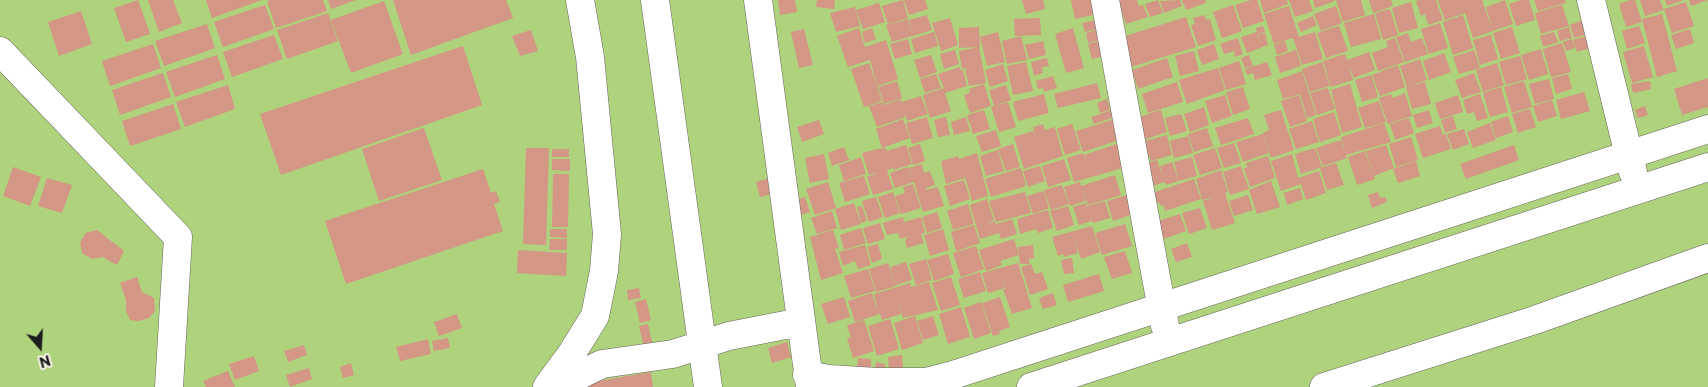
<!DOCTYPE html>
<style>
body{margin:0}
#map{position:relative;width:1708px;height:387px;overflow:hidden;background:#f0e9d2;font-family:"Playpen Sans",sans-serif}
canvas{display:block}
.north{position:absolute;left:15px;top:322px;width:50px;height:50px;-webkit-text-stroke:4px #f7f3e8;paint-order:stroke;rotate:161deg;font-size:14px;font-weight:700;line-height:20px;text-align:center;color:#1c1c1c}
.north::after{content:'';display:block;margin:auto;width:18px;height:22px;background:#1c1c1c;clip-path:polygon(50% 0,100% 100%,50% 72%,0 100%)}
</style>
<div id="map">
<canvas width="1708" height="387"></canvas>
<div class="north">N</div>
</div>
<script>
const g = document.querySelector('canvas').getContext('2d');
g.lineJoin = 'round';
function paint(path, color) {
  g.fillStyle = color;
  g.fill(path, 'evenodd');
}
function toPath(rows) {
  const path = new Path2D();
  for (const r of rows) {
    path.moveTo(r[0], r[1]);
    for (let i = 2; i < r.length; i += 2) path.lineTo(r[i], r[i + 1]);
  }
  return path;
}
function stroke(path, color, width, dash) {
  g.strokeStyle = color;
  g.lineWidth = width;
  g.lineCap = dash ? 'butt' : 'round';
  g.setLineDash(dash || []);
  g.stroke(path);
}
const green = toPath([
 [0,0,1708,0,1708,387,0,387]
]);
const building = toPath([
 [138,0,150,34,126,42,114,8],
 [148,0,173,0,182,23,159,32],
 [206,0,262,0,212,18],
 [271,0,323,0,327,11,276,28,267,1],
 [328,0,356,0,331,9],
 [393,0,506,0,513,18,411,55],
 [778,0,795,0,797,12,780,15],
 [817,0,835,0,834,9,816,7],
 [903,0,908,18,888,24,882,6],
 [904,0,925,0,928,9,909,15],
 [1022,0,1043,0,1045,9,1026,14],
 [1071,0,1099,0,1102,13,1075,19],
 [1118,0,1137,0,1139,6,1143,5,1148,17,1126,24],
 [1158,0,1163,13,1150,17,1145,4],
 [1180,0,1182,6,1164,13,1160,1],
 [1182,0,1205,0,1206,3,1186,10],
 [1251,0,1257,0,1264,21,1243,28,1235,5],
 [1260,0,1287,0,1288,4,1264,13],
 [1289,0,1309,0,1313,11,1295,17],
 [1313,0,1335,0,1335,1,1315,8],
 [1336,0,1361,0,1365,15,1343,22],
 [1369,0,1391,0,1393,6,1373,13],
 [1420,0,1436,0,1443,20,1428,25,1425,14,1421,16,1416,1],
 [1438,0,1482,0,1493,31,1473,38,1465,13,1445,20],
 [1505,0,1513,24,1493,31,1486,7],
 [1521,0,1529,0,1535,20,1516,26,1509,4],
 [1534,0,1565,0,1566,3,1538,11],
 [1630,0,1635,0,1642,22,1626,27,1619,4],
 [1640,0,1660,0,1664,10,1645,16],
 [1665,0,1684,0,1667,6],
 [1689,0,1708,0,1691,6],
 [384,1,403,54,351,73,331,20],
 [1411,2,1418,28,1399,33,1392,8],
 [1686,2,1694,26,1672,33,1664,9],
 [879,3,885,22,863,29,856,10],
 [265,5,274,29,223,47,214,22],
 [1233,5,1242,31,1222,38,1213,12],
 [1562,5,1569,26,1541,34,1535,13],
 [1289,6,1299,37,1315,32,1323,59,1302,65,1293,38,1274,44,1264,14],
 [1336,6,1342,23,1321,31,1314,14],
 [855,7,860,26,836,32,830,13],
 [1390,9,1398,35,1383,40,1375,13],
 [81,11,92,44,59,56,48,22],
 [328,13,338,41,287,59,277,30],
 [1374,14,1381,39,1351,47,1344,23],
 [1662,14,1677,71,1657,77,1642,19],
 [927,15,932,30,913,36,909,20],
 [1204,15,1206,20,1210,19,1216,40,1198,46,1191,25,1195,24,1193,18],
 [1463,15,1473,48,1453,55,1443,22],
 [1313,16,1317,25,1301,32,1297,23],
 [1186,17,1196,47,1131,67,1122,37],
 [950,18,958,45,941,51,932,23],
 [1040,18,1041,35,1015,36,1014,19],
 [908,19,913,36,892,42,886,25],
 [1100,19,1102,28,1085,32,1082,23],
 [1584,20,1588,34,1574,38,1570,25],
 [1440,23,1448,48,1429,54,1421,29],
 [207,24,215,48,164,66,155,41],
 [1263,26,1265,32,1257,35,1261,45,1258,35,1265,33,1268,45,1247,53,1241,37,1257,32,1256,28],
 [1339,26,1348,51,1326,58,1317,33],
 [1639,26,1645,43,1627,49,1622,31],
 [979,27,980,47,959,48,959,28],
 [1512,27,1520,53,1501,59,1493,33],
 [1569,27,1572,38,1560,41,1557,31],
 [859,28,865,47,886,40,898,79,877,86,870,60,848,67,837,36],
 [872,28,876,39,865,43,862,32],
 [1073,28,1084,68,1066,73,1055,34],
 [804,29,813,65,799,68,791,32],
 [1101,29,1104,39,1088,43,1086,33],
 [1690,29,1694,43,1676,49,1671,35],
 [531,30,538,51,520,56,512,36],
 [934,32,938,46,915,53,911,39],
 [998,32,1005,62,987,66,980,37],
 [1554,32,1558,42,1543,47,1540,36],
 [1408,33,1411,42,1422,38,1428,54,1405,62,1396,37],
 [274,35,283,59,232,77,223,52],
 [1491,35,1498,59,1480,65,1473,40],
 [1021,36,1027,60,1007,64,1002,41],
 [1587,36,1590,48,1577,52,1573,40],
 [1238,38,1243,54,1235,57,1234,51,1224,54,1220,44],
 [1395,38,1404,62,1378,71,1372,53,1388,47,1386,41],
 [908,39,912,54,895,59,890,44],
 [1572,39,1575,48,1566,51,1563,42],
 [1103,40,1102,57,1092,59,1088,44],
 [1043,41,1046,55,1029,59,1025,45],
 [1285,41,1288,51,1277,55,1274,45],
 [1562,43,1571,72,1551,77,1543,49],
 [153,44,161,68,110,86,102,61],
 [1214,44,1219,59,1202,65,1197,50],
 [463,46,482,105,281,175,260,114],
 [1644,46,1653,77,1632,83,1623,52],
 [979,47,986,83,969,86,965,69,971,67,962,69,959,51],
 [1541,49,1548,74,1529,80,1521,55],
 [955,50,959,64,944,69,940,54],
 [1296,50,1301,66,1280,73,1275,57],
 [1474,50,1480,68,1459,74,1453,57],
 [1194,51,1199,71,1180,76,1175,56],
 [1369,52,1375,70,1354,78,1348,65,1353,80,1331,87,1323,61,1345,54,1347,60],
 [1444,53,1451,72,1429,80,1423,61],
 [217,55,225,79,175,97,166,72],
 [931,55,937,72,920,78,914,60],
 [1249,55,1253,66,1245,68,1241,58],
 [1520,56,1527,79,1506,85,1499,62],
 [1047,58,1049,66,1042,67,1043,73,1034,76,1031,62],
 [1167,58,1173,77,1138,89,1132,70],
 [1420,59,1427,80,1407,87,1400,66],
 [1239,61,1246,84,1226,90,1219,68],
 [1026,62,1033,91,1013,95,1007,66],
 [1267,62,1272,75,1255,80,1253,73,1247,75,1245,69],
 [1322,62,1330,86,1310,92,1302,69],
 [869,63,882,101,864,107,851,69],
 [1497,63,1504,85,1483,92,1476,70],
 [1003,64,1008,81,990,87,985,70],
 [1398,65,1405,87,1380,96,1372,75],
 [960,67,961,71,963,70,967,86,945,93,951,111,930,118,923,95,944,88,938,74],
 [1218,68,1225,90,1187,104,1179,80],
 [1302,71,1316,115,1307,118,1300,94,1283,99,1277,80],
 [163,73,171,97,120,115,112,90],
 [1474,73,1481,92,1462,98,1455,80],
 [936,74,941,88,925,93,920,79],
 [1568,74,1572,89,1556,94,1552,78],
 [1371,75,1378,97,1362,102,1355,80],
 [1053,76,1057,88,1044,92,1043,88,1038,89,1036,81],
 [1708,78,1708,107,1682,115,1674,89],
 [1549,79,1554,99,1535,104,1529,84],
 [897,81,902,98,884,104,878,87],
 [1524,81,1532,107,1512,113,1504,87],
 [1650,81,1651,89,1633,93,1631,84],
 [1177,82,1183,102,1148,113,1142,94],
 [1425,82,1431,104,1412,109,1406,87],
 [1097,83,1101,98,1058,108,1054,94],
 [984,84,991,106,970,113,964,95,970,93,969,89],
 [1350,84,1362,127,1342,133,1331,90],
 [228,85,235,109,185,127,176,102],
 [1006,85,1011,100,994,106,989,90],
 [1243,87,1250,109,1233,115,1226,92],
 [1501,87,1508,112,1490,117,1483,93],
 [1328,88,1335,109,1317,115,1310,93],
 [1584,92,1590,111,1561,119,1556,100],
 [1405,93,1412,116,1388,124,1379,98,1391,94,1393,98],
 [1044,94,1049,113,1018,121,1013,102],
 [1480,94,1488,118,1477,121,1474,112,1467,114,1463,100],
 [1225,95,1232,116,1212,123,1205,101],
 [1299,95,1307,121,1290,127,1281,101],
 [1458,95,1463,112,1440,119,1435,103],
 [921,96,928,114,907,121,905,113,905,117,877,127,869,106,882,102,884,105,901,99,905,113,902,102],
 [1107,99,1110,110,1100,113,1097,103],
 [1552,100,1557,116,1538,122,1533,106],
 [1379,101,1386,122,1365,128,1358,108],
 [1008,102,1016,127,999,132,991,107],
 [173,104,181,129,130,146,122,121],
 [1645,106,1648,115,1638,118,1635,110],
 [1204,107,1209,125,1190,132,1184,114],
 [1530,109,1536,127,1518,133,1512,114],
 [984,110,990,129,973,134,967,115],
 [1112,110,1115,117,1094,124,1091,117],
 [1161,110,1167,132,1140,141,1132,119],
 [1281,110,1294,150,1271,158,1263,133,1269,130,1264,115],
 [1429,110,1433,123,1417,128,1413,115],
 [1334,112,1341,135,1320,142,1313,119],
 [1181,114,1187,131,1170,136,1165,118],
 [1453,116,1457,129,1445,133,1441,120],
 [1508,116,1513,132,1496,138,1491,122],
 [927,117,933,138,912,144,906,123],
 [946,117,950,135,938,137,934,120],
 [966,117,970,131,954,135,951,122],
 [1248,118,1254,134,1221,145,1215,128],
 [1409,118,1414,133,1395,140,1390,124],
 [903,119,910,138,882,148,876,129],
 [1115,119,1122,139,1083,152,1076,131],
 [819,120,824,134,802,142,797,127],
 [1312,121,1319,142,1296,149,1289,129],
 [1384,123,1391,142,1346,155,1341,137],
 [1490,123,1496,140,1473,148,1467,132],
 [1043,124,1045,130,1055,127,1063,156,1024,169,1014,137,1033,131,1035,135,1033,127],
 [1072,124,1081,150,1065,155,1057,129],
 [1440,126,1443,135,1446,134,1451,149,1423,158,1415,134],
 [424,128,442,180,379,201,362,149],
 [1207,128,1213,146,1194,152,1188,134],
 [1464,129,1469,144,1453,150,1447,134],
 [996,130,1001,146,982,152,976,136],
 [1263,134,1269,153,1243,162,1236,142],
 [1167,135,1172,155,1151,161,1150,157,1142,159,1138,143],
 [1188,136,1193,153,1174,158,1170,141],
 [1411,137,1418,160,1396,167,1389,144],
 [1341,140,1347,158,1323,166,1316,148],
 [1122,142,1130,166,1074,182,1067,158,1083,153,1088,168,1084,155],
 [1234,143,1241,163,1224,168,1217,148],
 [920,144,925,161,913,165,908,148],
 [1013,144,1020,167,1006,171,998,149],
 [906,145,912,164,894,170,893,168,887,170,893,189,873,195,867,177,879,172,869,175,862,153,878,149,886,148,887,151],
 [1386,145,1394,168,1374,176,1366,151],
 [1514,145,1519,160,1466,179,1460,164],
 [844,147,849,160,832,166,828,153],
 [526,148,549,148,546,245,523,244],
 [1215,148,1222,168,1200,175,1193,155],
 [1315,148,1322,167,1301,174,1295,154],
 [552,149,569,149,569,157,552,157],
 [998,150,1004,171,986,176,980,156],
 [1365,151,1375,179,1357,185,1348,157],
 [977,153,988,196,972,201,961,163,965,178,946,184,941,161,958,156,959,159],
 [824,154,829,179,810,183,805,158],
 [1292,154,1298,178,1319,171,1326,193,1306,200,1301,184,1281,191,1271,161],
 [1268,156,1275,178,1250,187,1244,168,1247,168,1246,163],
 [861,157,866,174,844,181,839,165],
 [1192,157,1197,176,1179,181,1174,162],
 [552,159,570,159,570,171,552,170],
 [1064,159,1071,180,1048,187,1042,166],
 [1157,160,1163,177,1160,166,1172,162,1179,181,1166,185,1165,182,1147,188,1139,165],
 [1416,161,1420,176,1398,183,1393,169],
 [1336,163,1344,185,1327,190,1320,168],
 [922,164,924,173,930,171,935,185,926,188,926,190,938,187,944,206,923,212,914,182,895,188,890,173,908,167,913,180,909,168],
 [1040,166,1045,181,1028,187,1023,171],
 [1241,166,1249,189,1230,195,1223,172],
 [13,167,41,177,30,206,3,196],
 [1021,168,1026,186,991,197,985,179],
 [483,169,491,193,496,191,500,202,494,204,503,231,346,284,325,221],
 [1221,170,1228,192,1225,193,1235,223,1212,230,1203,201,1215,197,1202,200,1196,179],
 [553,174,569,174,568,227,552,227],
 [1115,175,1121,195,1088,205,1082,187,1086,201,1070,206,1064,187,1080,182,1081,186],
 [864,176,870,194,845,202,839,183],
 [47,178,72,185,62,213,38,206],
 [770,178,774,193,760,197,756,182],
 [1194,179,1201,199,1165,211,1164,205,1161,206,1159,202,1156,204,1152,193],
 [964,180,970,199,950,206,944,186],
 [1271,181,1280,207,1257,214,1249,190],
 [828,182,836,208,815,215,806,189],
 [913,184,921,208,901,214,895,196,905,193,903,187],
 [1062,185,1069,204,1051,210,1044,190],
 [1300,188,1303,199,1287,205,1284,193],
 [1044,191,1049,208,1033,214,1027,196],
 [893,192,900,213,885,218,878,197],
 [1025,192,1031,213,996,222,989,201],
 [1378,192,1380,198,1385,197,1387,202,1372,208,1368,195],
 [1130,194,1136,213,1113,221,1107,201],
 [1248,195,1253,210,1234,216,1229,201],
 [805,197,810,212,797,216,792,201],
 [876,197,883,217,869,222,862,201],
 [987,199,994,220,985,224,995,221,996,224,1012,219,1017,234,1001,239,999,233,980,239,970,205],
 [1105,201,1110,218,1093,223,1088,208,1092,221,1079,225,1073,207,1086,203,1087,206],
 [854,203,861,224,841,230,835,209],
 [968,204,974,224,953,230,947,211],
 [862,206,867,221,861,223,857,207],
 [1068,206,1074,225,1057,231,1050,211],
 [1200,208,1207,228,1189,234,1182,213],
 [1048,210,1053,228,1038,233,1036,229,1020,234,1017,219],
 [832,211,837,228,817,234,811,218],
 [937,212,942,228,927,233,922,217],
 [1180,214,1186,231,1163,239,1158,221],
 [903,217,904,222,921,217,925,233,921,234,924,243,907,248,905,240,909,236,900,239,898,233,887,235,883,223],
 [880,223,885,239,868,244,863,228],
 [1125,224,1132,246,1102,255,1095,233],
 [974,225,980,243,956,251,951,232],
 [1092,226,1100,252,1081,259,1074,238,1078,253,1064,257,1063,254,1058,256,1052,237],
 [861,228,866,243,844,250,840,235],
 [550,229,567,229,567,238,550,237],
 [943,229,949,250,930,256,924,235],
 [97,230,124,251,117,265,103,257,92,259,82,253,80,242,86,233],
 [833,230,839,248,835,249,843,273,821,280,810,237],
 [550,239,567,239,567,250,549,250],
 [1014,239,1019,255,1000,261,1002,265,986,271,979,250],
 [1187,243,1192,257,1176,262,1171,249],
 [878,244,882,259,872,263,867,247],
 [865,245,871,265,858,269,855,261,843,266,839,252],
 [1033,245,1034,258,1029,259,1029,264,1020,264,1018,247],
 [976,246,984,269,961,277,953,253],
 [518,250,567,253,566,276,517,273],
 [1125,251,1132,273,1112,279,1104,257],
 [948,254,954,274,934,281,927,260],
 [1072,258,1074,273,1064,274,1061,260],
 [926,259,932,280,916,285,909,264],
 [906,262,912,280,896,285,890,267],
 [888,263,896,286,876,292,869,269],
 [1018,263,1032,308,1012,314,1003,289,1006,289,1002,276,1005,288,988,293,982,273],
 [1031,264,1035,274,1042,272,1048,289,1030,295,1021,267],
 [868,269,875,291,851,298,844,276],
 [980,272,986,291,964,298,958,279],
 [1099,274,1104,291,1068,302,1063,285],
 [137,277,142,292,154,298,155,311,149,318,139,321,130,320,126,311,126,300,120,283],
 [951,277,960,305,941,311,932,283],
 [929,282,938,310,903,318,897,299,901,314,882,320,880,314,855,322,848,301,872,293,878,312,874,294,910,283,911,287],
 [639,288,641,298,628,300,627,290],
 [1053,293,1057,305,1043,309,1039,298],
 [844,297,850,317,828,324,821,304],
 [1000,297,1010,327,999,331,1000,334,993,336,982,303],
 [646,299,651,320,640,323,635,302],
 [981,302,991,333,974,339,964,308],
 [961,307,970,337,948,344,939,314],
 [457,314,462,328,439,336,434,322],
 [915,316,923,343,902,350,894,323],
 [933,316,939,335,923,340,917,321],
 [890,319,899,349,877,356,868,326],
 [864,320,874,351,853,358,847,338,851,337,847,325],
 [648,324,653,346,644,348,639,326],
 [448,338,450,348,434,351,432,341],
 [428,339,431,354,400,361,396,347],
 [787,342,791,357,772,363,768,348],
 [304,345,307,355,288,362,284,351],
 [902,355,903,369,889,371,888,357],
 [254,356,259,371,235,380,229,364],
 [858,358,871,359,871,368,857,367],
 [876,362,885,364,884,371,875,370],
 [351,363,354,375,343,378,340,367],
 [309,368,312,379,290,387,286,375],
 [228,371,235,387,206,387,203,381],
 [651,372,653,387,569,387,569,386]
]);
const street = toPath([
 [655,0,708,387],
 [758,0,810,387],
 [1105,0,1165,326],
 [1591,0,1633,172],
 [0,51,178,237,169,387],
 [807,375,829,379,876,382,926,382,953,375,1708,129],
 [547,387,572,353,595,316,604,271,607,234,590,57,580,0],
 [555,387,602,364,673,354,729,336,801,322],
 [1031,387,1708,167],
 [1324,387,1535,320,1708,258]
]);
paint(green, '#aed37c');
paint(building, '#d49685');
stroke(street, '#66645c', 29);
stroke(street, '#fff', 28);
</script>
